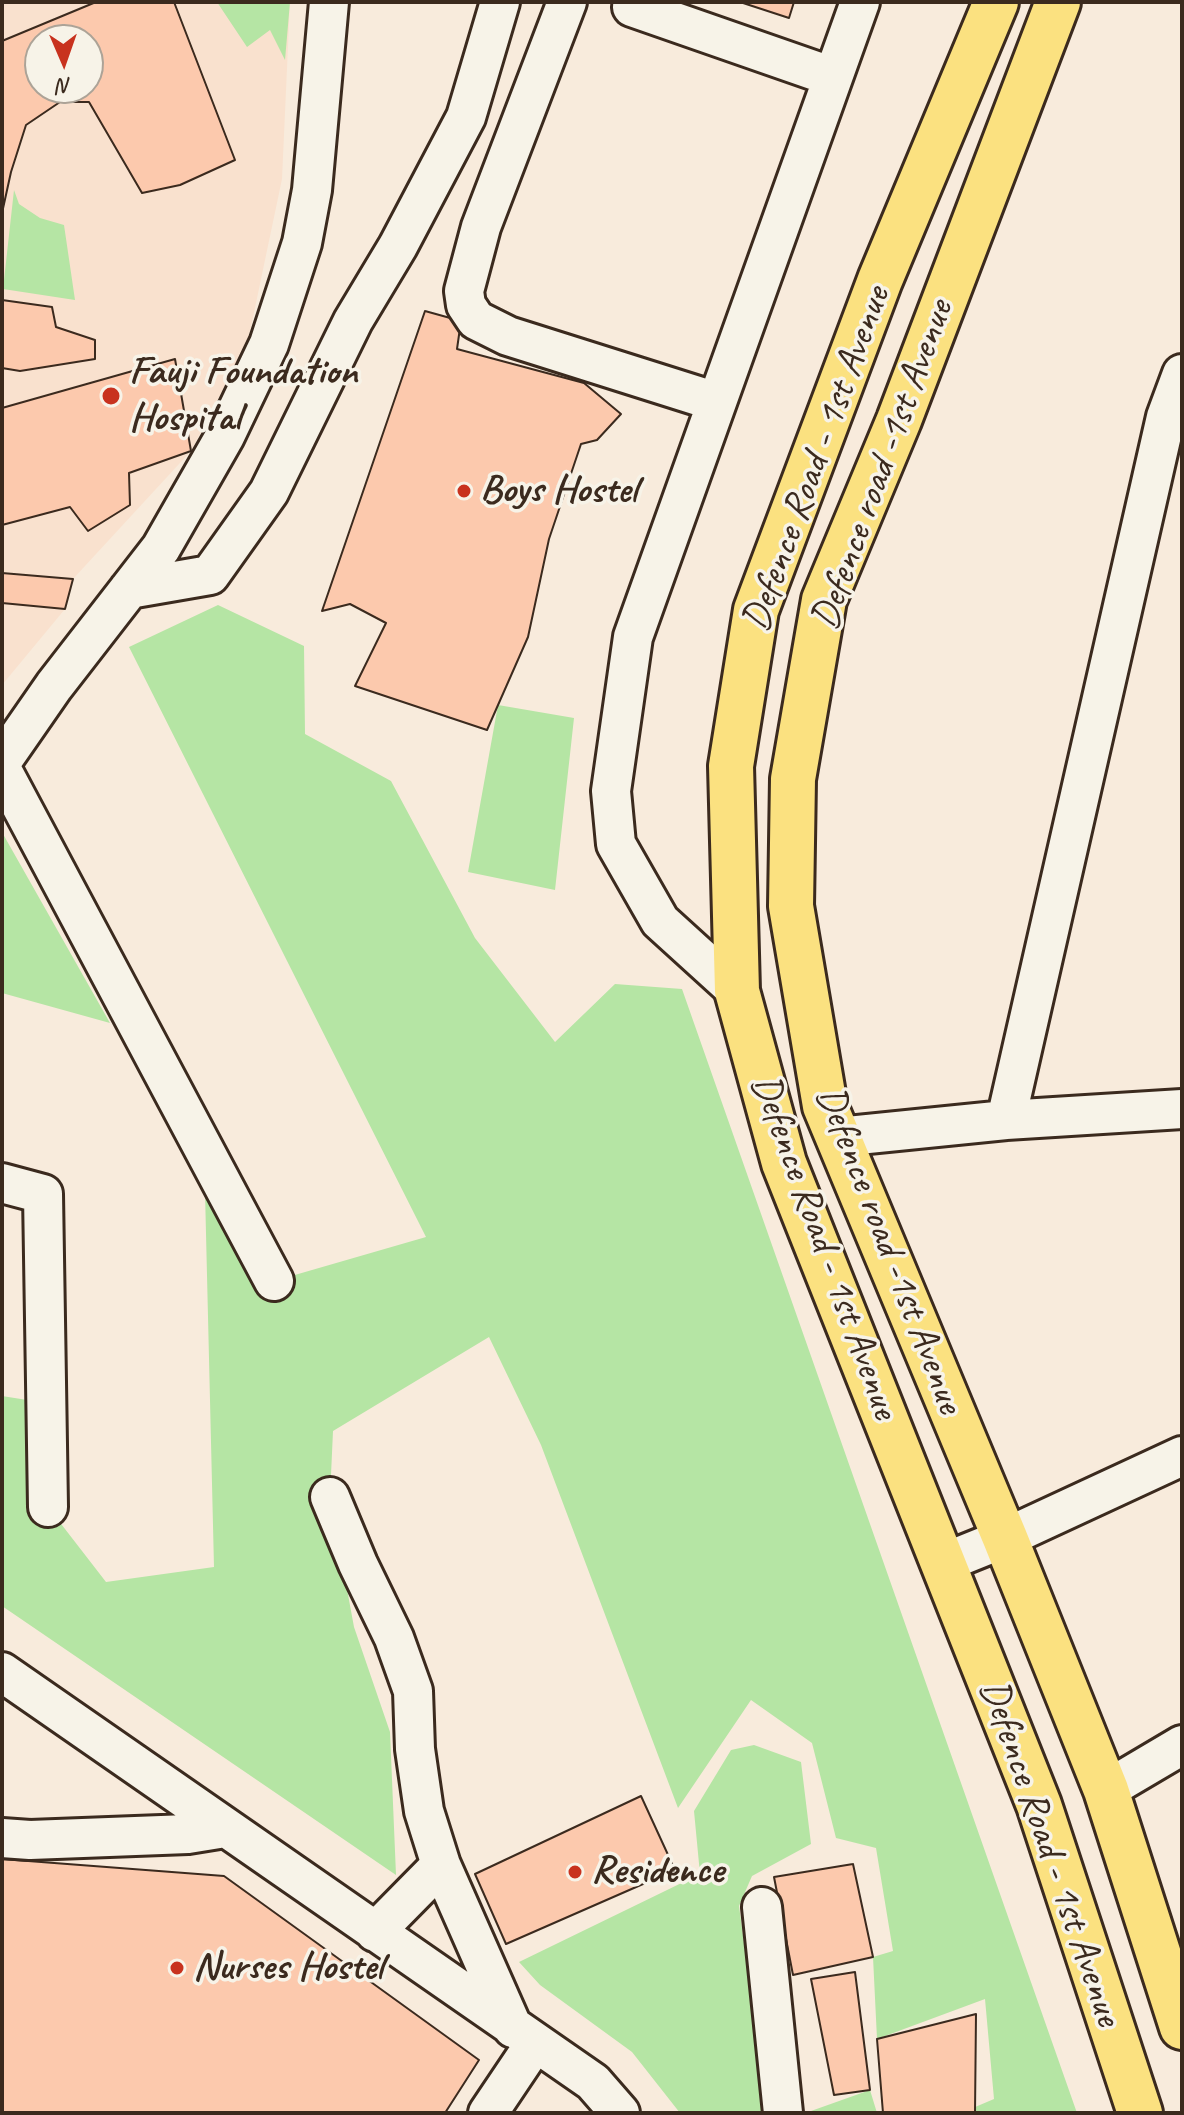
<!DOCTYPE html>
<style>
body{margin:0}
#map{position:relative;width:1184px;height:2115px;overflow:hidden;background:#f8ebdc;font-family:Caveat,sans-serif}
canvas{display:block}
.frame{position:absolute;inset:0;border:4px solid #3b2a1e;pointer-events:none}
.north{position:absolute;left:24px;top:24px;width:80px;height:80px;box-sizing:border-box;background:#f7f3e8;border:2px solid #aca397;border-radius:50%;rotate:178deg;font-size:22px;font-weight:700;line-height:32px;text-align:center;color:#3b2a1e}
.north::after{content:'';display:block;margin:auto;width:28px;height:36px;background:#c8321e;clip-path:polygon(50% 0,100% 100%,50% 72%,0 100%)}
</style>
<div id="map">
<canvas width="1184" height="2115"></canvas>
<div class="frame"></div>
<div class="north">N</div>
</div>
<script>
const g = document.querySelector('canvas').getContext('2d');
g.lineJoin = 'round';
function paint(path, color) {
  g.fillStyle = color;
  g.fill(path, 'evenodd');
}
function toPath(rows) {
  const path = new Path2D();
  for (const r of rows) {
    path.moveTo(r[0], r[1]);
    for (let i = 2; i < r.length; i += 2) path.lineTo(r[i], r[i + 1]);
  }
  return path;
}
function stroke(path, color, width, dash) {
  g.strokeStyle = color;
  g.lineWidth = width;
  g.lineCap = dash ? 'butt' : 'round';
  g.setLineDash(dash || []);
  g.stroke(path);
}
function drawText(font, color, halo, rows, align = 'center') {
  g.font = font + ' Caveat,sans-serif';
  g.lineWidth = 7;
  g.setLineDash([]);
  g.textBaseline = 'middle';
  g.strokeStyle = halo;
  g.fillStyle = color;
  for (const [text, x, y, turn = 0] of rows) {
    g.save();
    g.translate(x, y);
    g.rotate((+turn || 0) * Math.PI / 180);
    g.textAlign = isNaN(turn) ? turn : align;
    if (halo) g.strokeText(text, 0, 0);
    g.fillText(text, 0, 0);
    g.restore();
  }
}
const built = toPath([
 [2,2,290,2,282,179,248,341,191,451,73,579,65,609,2,685],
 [40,40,88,40,88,88,40,88]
]);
const green = toPath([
 [217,2,290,2,285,60,270,30,247,47],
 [14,190,19,204,40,218,64,225,75,300,3,289],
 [218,605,304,646,305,734,391,781,475,938,555,1042,615,984,682,989,1077,2113,961,2113,994,2099,985,1999,877,2039,873,1957,893,1951,876,1848,836,1838,812,1743,751,1700,678,1808,541,1445,489,1337,333,1431,330,1497,354,1627,390,1732,396,1875,2,1606,2,1396,46,1403,48,1507,106,1582,214,1567,204,1150,274,1281,426,1237,129,647],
 [498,705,574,718,555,890,468,872],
 [3,834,110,1023,2,993],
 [754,1745,801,1762,811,1844,752,1876,739,1906,767,2113,680,2113,632,2052,540,1985,519,1962,700,1874,694,1811,731,1750],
 [870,2090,877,2113,811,2113,811,2111]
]);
const building = toPath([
 [96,2,174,2,235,160,180,185,142,193,89,102,60,102,26,125,11,172,2,213,2,41,96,2],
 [40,40,88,40,88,88,40,88,40,40],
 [740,2,794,2,789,18,740,2],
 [2,300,52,307,56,327,95,340,95,359,20,371,2,368,2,300],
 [425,311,461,321,457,349,584,383,621,414,597,440,581,444,549,539,528,637,487,730,355,686,386,623,350,604,322,611,425,311],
 [175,359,191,451,129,473,130,505,88,531,70,507,2,525,2,408,175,359],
 [2,573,73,579,65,609,2,603,2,573],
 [641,1796,675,1870,506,1944,475,1874,641,1796],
 [2,1859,224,1876,479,2060,445,2113,2,2113,2,1859],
 [853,1864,873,1957,793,1975,774,1877,853,1864],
 [855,1972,870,2090,834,2095,811,1979,855,1972],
 [976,2014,975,2113,883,2113,877,2039,976,2014]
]);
const street = toPath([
 [567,2,481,227,464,291,466,305,476,320,508,336,717,402],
 [632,7,833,77],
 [129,589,210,575,269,492,353,321,398,246,466,117,500,2],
 [2,761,54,686,161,548,225,436,269,344,302,243,312,190,329,2],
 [2,770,274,1281],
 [737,991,660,921,616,844,611,791,633,637,860,2],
 [1006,1120,1166,417,1182,374],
 [838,1137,1006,1120,1182,1109],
 [2,1183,43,1194,48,1507],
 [330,1497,358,1564,394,1638,413,1691,415,1749,424,1811,441,1865,513,2028],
 [943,1563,1005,1538,1182,1456],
 [2,1672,593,2082,620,2113],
 [1106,1790,1182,1745],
 [2,1838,30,1840,188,1834,225,1828],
 [762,1907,783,2113],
 [375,1932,441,1865],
 [488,2113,535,2043]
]);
const primary = toPath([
 [996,2,880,280,756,610,731,766,737,991,784,1163,1039,1805,1140,2113],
 [1058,2,899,420,824,600,793,779,791,906,825,1106,1005,1538,1106,1790,1182,2027]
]);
const markers = [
 [111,396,10,"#c8321e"],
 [464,491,8,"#c8321e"],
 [575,1872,8,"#c8321e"],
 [177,1968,8,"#c8321e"]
];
const poiNames = [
 ["Fauji Foundation",129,373],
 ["Hospital",129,419],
 ["Boys Hostel",480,491],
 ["Residence",591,1872],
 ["Nurses Hostel",193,1968]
];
const streetNames = [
 ["Defence Road - 1st Avenue",817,459,-70],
 ["Defence road -1st Avenue",883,465,-70],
 ["Defence Road - 1st Avenue",824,1247,70],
 ["Defence road -1st Avenue",889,1250,69],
 ["Defence Road - 1st Avenue",1050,1853,71]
];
paint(built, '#f9e1ce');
paint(green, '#b5e5a4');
paint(building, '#fcc9ad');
stroke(building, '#3b2a1e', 2);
stroke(street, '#3b2a1e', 44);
stroke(primary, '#3b2a1e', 50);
stroke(street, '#f7f3e8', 38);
stroke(primary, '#fbe180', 44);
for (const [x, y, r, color] of markers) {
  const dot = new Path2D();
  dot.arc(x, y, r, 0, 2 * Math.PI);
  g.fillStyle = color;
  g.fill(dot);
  stroke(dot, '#f7f3e8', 3);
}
drawText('bold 40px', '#3b2a1e', '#f7f3e8', poiNames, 'left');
drawText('40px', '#3b2a1e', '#f7f3e8', streetNames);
</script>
